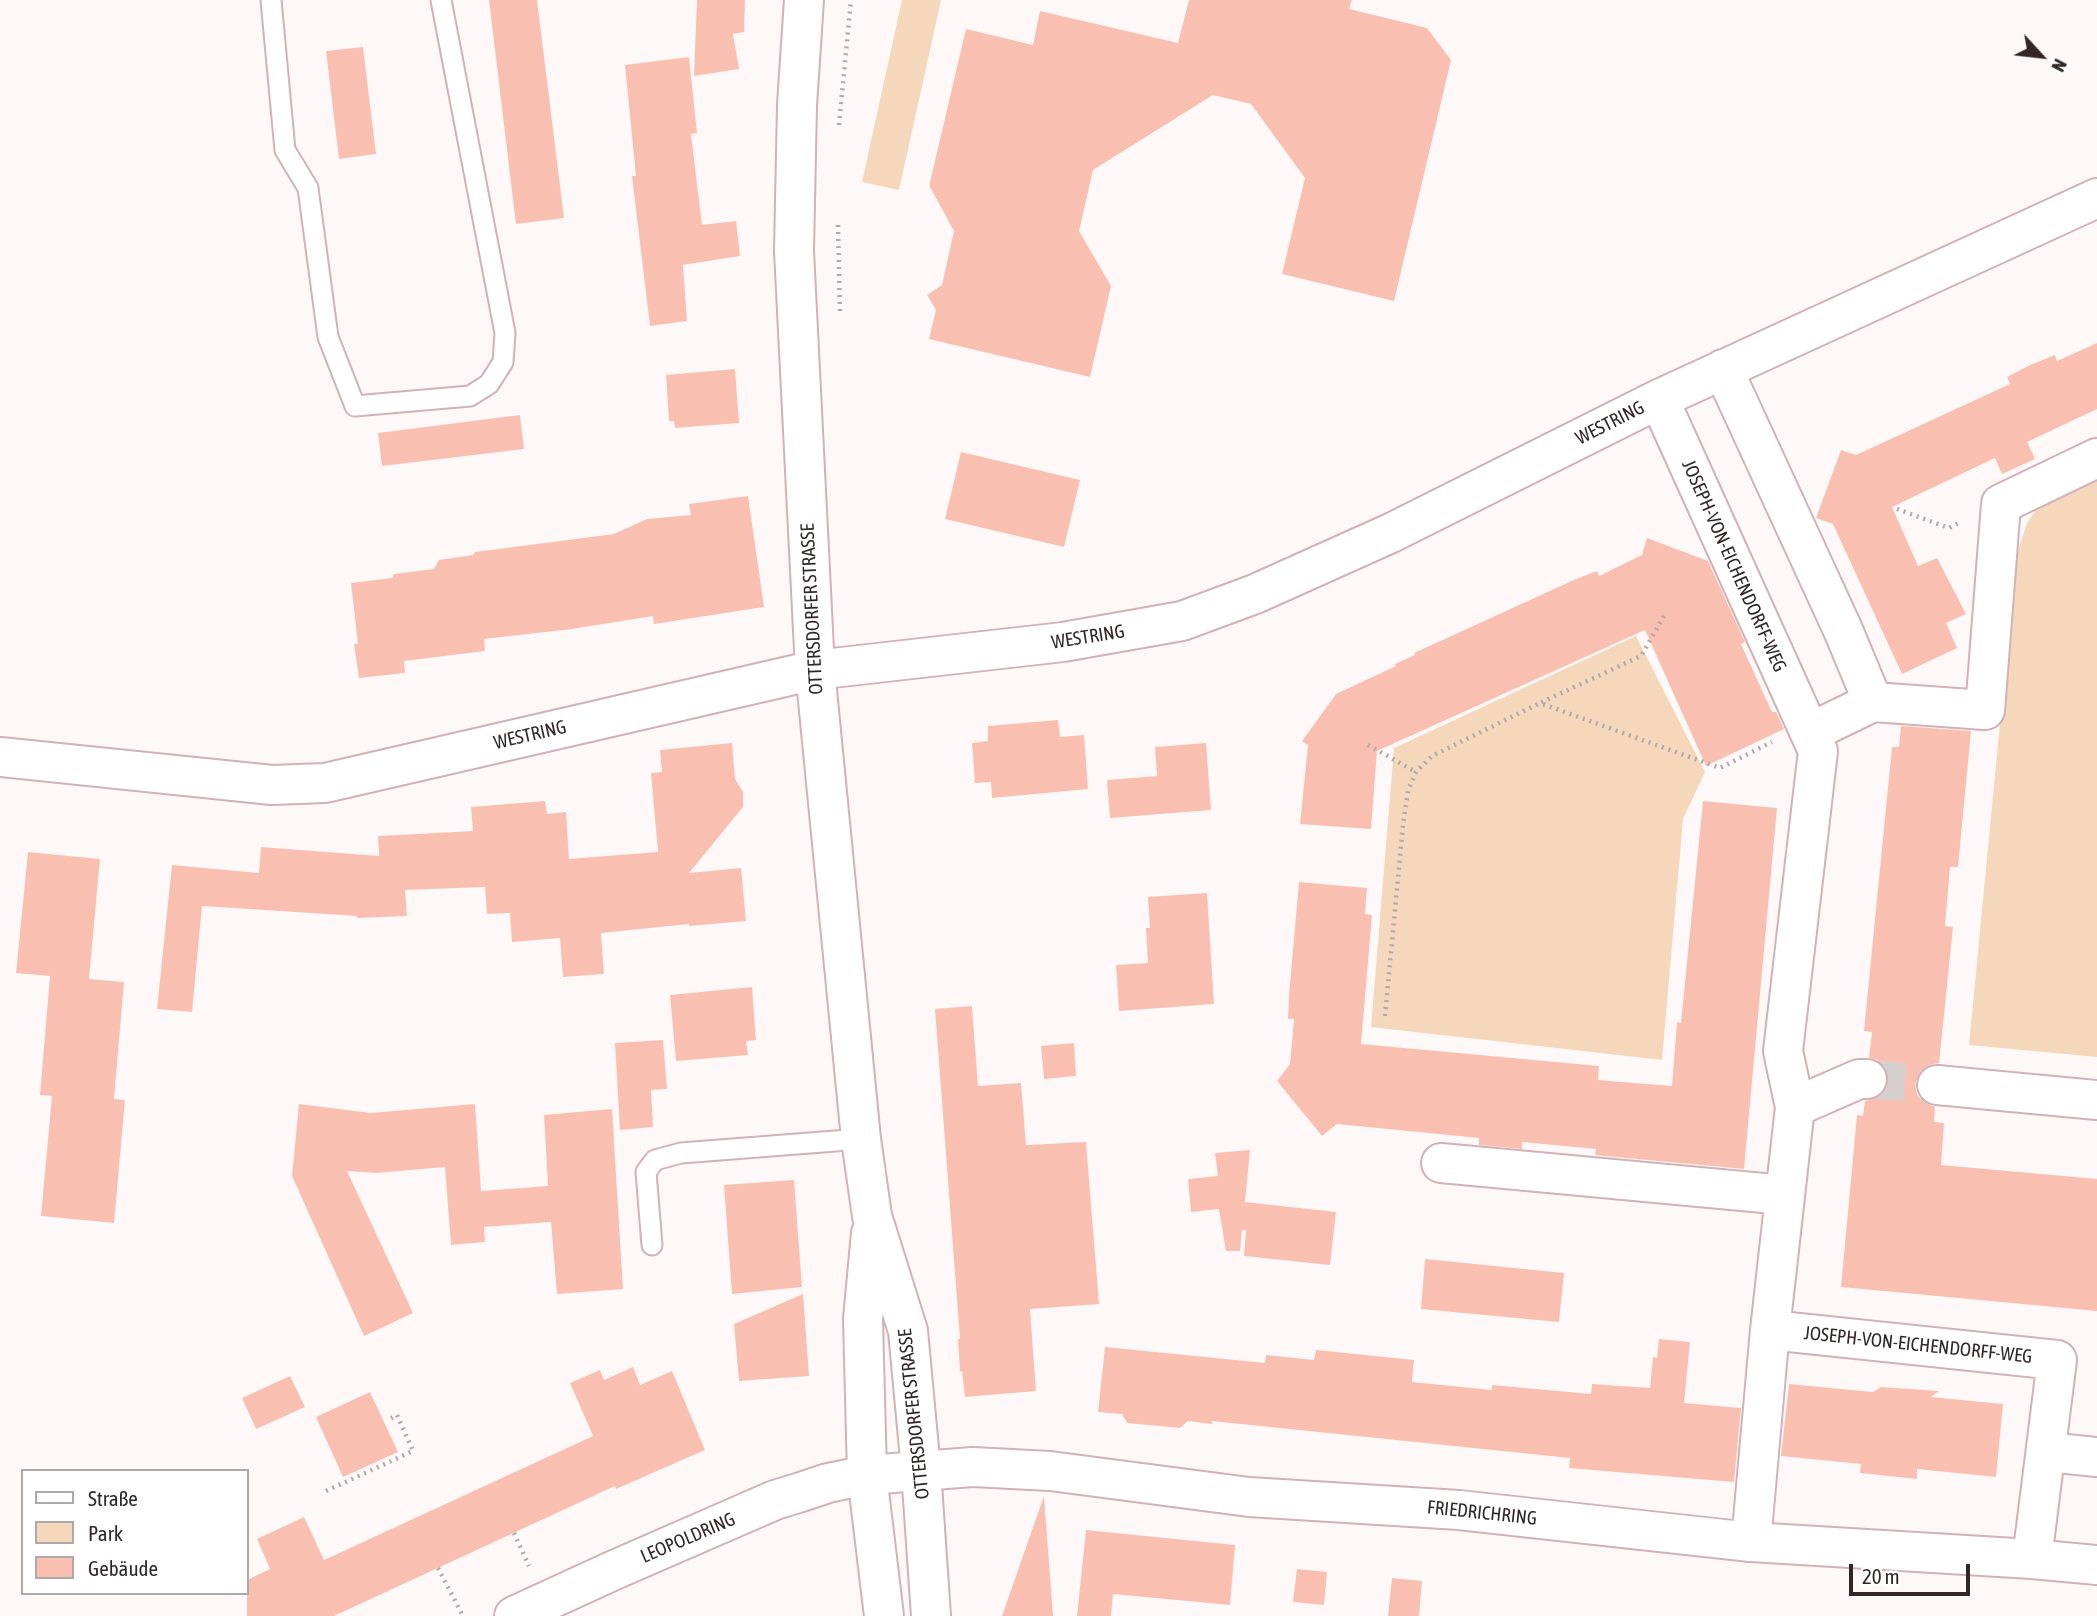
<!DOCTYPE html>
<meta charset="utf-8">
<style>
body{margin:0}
#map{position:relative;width:2097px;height:1616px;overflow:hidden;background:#fff8f9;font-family:"Asap Condensed",sans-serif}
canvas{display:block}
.legend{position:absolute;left:21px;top:1469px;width:228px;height:126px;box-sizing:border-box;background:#fff;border:2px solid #ada8a9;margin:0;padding:9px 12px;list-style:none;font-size:21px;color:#322628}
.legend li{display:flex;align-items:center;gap:14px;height:35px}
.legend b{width:35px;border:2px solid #ada8a9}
.north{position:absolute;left:2006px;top:21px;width:70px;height:70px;-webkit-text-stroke:5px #fff;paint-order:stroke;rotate:117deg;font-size:19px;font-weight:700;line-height:28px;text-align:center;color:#322628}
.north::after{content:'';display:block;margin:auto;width:24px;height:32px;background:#322628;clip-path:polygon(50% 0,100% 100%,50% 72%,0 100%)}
.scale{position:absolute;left:1849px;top:1564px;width:121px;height:32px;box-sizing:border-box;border:4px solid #322628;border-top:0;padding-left:9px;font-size:21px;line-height:24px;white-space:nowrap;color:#322628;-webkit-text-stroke:5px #fff;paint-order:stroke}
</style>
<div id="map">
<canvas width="2097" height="1616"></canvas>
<ul class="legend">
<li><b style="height:9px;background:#fff"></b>Straße</li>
<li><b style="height:19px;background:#f5d7bc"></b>Park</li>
<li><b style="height:19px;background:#f9c0b1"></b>Gebäude</li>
</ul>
<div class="north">N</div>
<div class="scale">20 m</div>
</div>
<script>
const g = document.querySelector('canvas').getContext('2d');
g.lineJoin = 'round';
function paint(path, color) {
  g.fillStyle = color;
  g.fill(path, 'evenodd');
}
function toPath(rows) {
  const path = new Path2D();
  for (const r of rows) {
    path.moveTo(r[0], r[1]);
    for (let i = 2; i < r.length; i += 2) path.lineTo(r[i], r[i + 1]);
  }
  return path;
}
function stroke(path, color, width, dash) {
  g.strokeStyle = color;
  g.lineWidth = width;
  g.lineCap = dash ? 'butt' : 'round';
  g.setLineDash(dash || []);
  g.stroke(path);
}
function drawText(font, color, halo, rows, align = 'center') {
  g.font = font + ' "Asap Condensed",sans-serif';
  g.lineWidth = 5;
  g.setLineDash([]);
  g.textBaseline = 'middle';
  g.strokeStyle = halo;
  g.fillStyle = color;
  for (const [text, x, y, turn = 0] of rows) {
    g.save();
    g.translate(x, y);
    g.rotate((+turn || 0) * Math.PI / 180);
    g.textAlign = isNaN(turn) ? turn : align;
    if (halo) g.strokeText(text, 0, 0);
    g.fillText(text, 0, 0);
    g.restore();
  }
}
const green = toPath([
 [902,0,941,0,899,190,862,182],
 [2097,474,2097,1057,1969,1045,2016,557,2027,523,2042,501],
 [1636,636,1705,772,1683,819,1662,1060,1371,1027,1394,748]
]);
const building = toPath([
 [489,0,537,0,564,218,516,224],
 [697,0,745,0,744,32,733,34,739,69,694,76],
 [1189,0,1352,0,1349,9,1427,28,1451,60,1394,301,1282,274,1305,178,1251,104,1213,95,1093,170,1079,231,1111,286,1090,377,929,339,936,310,927,295,942,285,954,231,930,187,930,182,966,29,1033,45,1040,11,1178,43],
 [363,47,376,154,339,159,326,51],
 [689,57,697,133,691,134,702,225,736,221,740,256,683,265,687,321,650,326,632,176,636,176,625,65],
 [2097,343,2097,409,2027,442,2035,459,2002,474,1995,458,1892,507,1918,566,1937,558,1966,614,1946,623,1957,648,1902,674,1833,524,1816,518,1841,450,1856,455,2010,384,2007,377,2030,365,2055,355,2057,361],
 [735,369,739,423,675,428,674,421,669,421,666,375],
 [520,415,524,449,382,466,378,433],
 [961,452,1080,480,1064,547,945,519],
 [748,496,764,607,654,624,653,616,572,629,484,639,485,651,404,661,405,673,359,678,354,644,358,644,351,583,392,578,394,574,434,569,439,560,473,555,475,552,614,534,647,519,691,515,689,504],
 [1647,538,1708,561,1745,642,1741,644,1772,712,1776,712,1784,729,1706,766,1645,630,1377,751,1371,829,1300,824,1308,745,1302,741,1336,694,1396,666,1395,664,1415,655,1414,653,1576,579,1597,571,1599,576,1642,555],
 [1058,720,1060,737,1084,735,1088,789,992,798,991,782,975,783,972,743,988,741,988,726],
 [1901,726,1971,731,1958,867,1950,867,1945,926,1953,927,1939,1063,1929,1065,1920,1072,1915,1084,1917,1095,1924,1102,1935,1107,1934,1122,1944,1123,1941,1165,2097,1179,2097,1311,1841,1287,1857,1115,1863,1116,1865,1101,1878,1098,1886,1089,1889,1080,1886,1068,1878,1060,1869,1058,1872,1032,1864,1031,1892,747,1899,747],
 [732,743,735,779,743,792,743,807,689,873,741,868,746,921,689,926,689,924,601,933,604,974,563,977,560,938,512,942,510,913,487,914,485,887,405,890,407,916,357,918,357,916,202,906,192,1012,157,1009,172,865,259,873,261,847,379,856,378,836,473,831,471,807,545,801,547,814,566,812,569,859,658,852,651,773,662,772,660,750],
 [1206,743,1211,810,1110,818,1107,780,1157,776,1155,747],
 [1703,801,1777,808,1744,1169,1595,1155,1596,1149,1522,1142,1522,1149,1479,1145,1479,1138,1337,1124,1322,1136,1277,1081,1290,1064,1294,1019,1288,1019,1289,995,1299,882,1367,888,1365,914,1372,915,1361,1044,1599,1066,1598,1080,1672,1086,1677,1022,1681,1023],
 [28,852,100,859,89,979,124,982,114,1099,125,1100,114,1223,41,1216,52,1096,40,1095,50,976,16,973],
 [1207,893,1214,1004,1119,1011,1116,965,1148,963,1146,928,1150,928,1148,897],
 [752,987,756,1040,746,1041,748,1055,676,1061,670,995],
 [972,1006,978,1086,1021,1083,1026,1145,1086,1142,1099,1304,1030,1309,1036,1391,965,1397,962,1371,960,1372,958,1339,960,1339,935,1009],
 [663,1040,667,1089,651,1090,653,1127,620,1130,615,1043],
 [1074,1043,1076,1076,1044,1079,1041,1046],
 [299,1104,371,1113,475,1104,481,1191,548,1186,544,1115,612,1109,623,1289,557,1294,551,1222,484,1227,485,1242,451,1245,445,1167,376,1173,347,1171,413,1313,364,1336,292,1176],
 [1250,1150,1245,1202,1336,1212,1330,1265,1244,1256,1246,1230,1242,1230,1240,1251,1226,1251,1219,1209,1191,1212,1188,1179,1218,1176,1215,1153],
 [794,1180,802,1287,732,1294,724,1185],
 [1425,1259,1564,1273,1559,1322,1421,1309],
 [803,1294,809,1376,739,1381,734,1324],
 [1659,1339,1690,1342,1684,1403,1741,1408,1734,1482,1569,1468,1570,1458,1212,1421,1212,1424,1188,1421,1180,1428,1127,1423,1122,1414,1098,1412,1105,1347,1265,1363,1266,1355,1314,1360,1316,1350,1414,1360,1412,1382,1492,1390,1492,1385,1591,1394,1592,1384,1650,1388,1653,1357,1657,1358],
 [633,1367,640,1385,672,1371,705,1450,616,1489,615,1486,334,1616,247,1616,247,1580,270,1569,257,1539,304,1517,324,1560,593,1436,570,1383,600,1370,604,1380],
 [290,1376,305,1407,256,1429,242,1398],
 [1789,1384,1873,1392,1881,1387,1939,1391,1931,1397,2003,1404,1996,1477,1917,1469,1917,1479,1860,1473,1861,1464,1781,1456],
 [370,1392,398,1452,343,1477,316,1417],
 [1044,1496,1053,1616,1002,1616],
 [1086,1530,1235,1545,1230,1605,1113,1594,1111,1616,1077,1616],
 [1297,1569,1327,1572,1324,1605,1293,1602],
 [1392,1578,1422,1581,1419,1616,1388,1616]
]);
const streetTunnel = toPath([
 [1867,1079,1937,1085]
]);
const path = toPath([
 [839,125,851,0],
 [838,225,840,314],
 [1897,509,1949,528,1959,523],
 [1664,616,1641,656,1540,703,1720,768,1772,742],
 [1368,745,1416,772],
 [1385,1016,1403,825,1408,791,1416,772,1432,756,1540,703],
 [326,1491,413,1451,397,1415,388,1420],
 [514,1533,529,1566],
 [438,1568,463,1616]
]);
const lane = toPath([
 [271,0,285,150,308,188,328,337,355,406,470,396,489,384,503,362,505,333,441,0],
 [652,1245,646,1172,655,1160,681,1153,861,1139]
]);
const street = toPath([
 [1723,369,1843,630,1873,702,1811,732],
 [1659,399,1818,751,1783,1051,1795,1107,1770,1330,1751,1542],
 [1873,702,1985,710,2001,504,2097,458],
 [0,757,272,785,325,783,815,670,1063,642,1182,621,1255,594,1391,533,1659,399,2097,198],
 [1937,1085,2097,1100],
 [1795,1107,1859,1079,1867,1079],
 [1441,1163,1785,1195],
 [1770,1330,2057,1360,2032,1559],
 [2047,1452,2097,1457],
 [921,1470,931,1616],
 [867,1475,884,1616]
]);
const secondary = toPath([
 [804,0,797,105,794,251,815,670,861,1139,872,1216,908,1331,921,1470],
 [867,1475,863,1319,871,1233],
 [514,1616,612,1571,775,1500,801,1492,828,1483,867,1475,973,1467,1050,1471,1249,1497,1459,1510,1751,1542,2032,1559,2097,1565]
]);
const streetNames = [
 ["WESTRING",1610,423,-27],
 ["JOSEPH-VON-EICHENDORFF-WEG",1734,566,66],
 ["OTTERSDORFER STRASSE",812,609,-93],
 ["WESTRING",1088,637,-9],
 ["WESTRING",530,735,-13],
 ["JOSEPH-VON-EICHENDORFF-WEG",1918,1345,6],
 ["OTTERSDORFER STRASSE",914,1414,-96],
 ["FRIEDRICHRING",1482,1513,6],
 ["LEOPOLDRING",688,1538,-23]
];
paint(green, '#f5d7bc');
paint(building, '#f9c0b1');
stroke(streetTunnel, '#d6cecf', 38, [38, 19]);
stroke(lane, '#d0b2b7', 23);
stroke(street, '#d0b2b7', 42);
stroke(secondary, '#d0b2b7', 42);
stroke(path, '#b1a9aa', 4.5, [2, 5]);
stroke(lane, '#fff', 19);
stroke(street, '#fff', 38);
stroke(secondary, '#fff', 38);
drawText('19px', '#322628', '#fff', streetNames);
</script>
